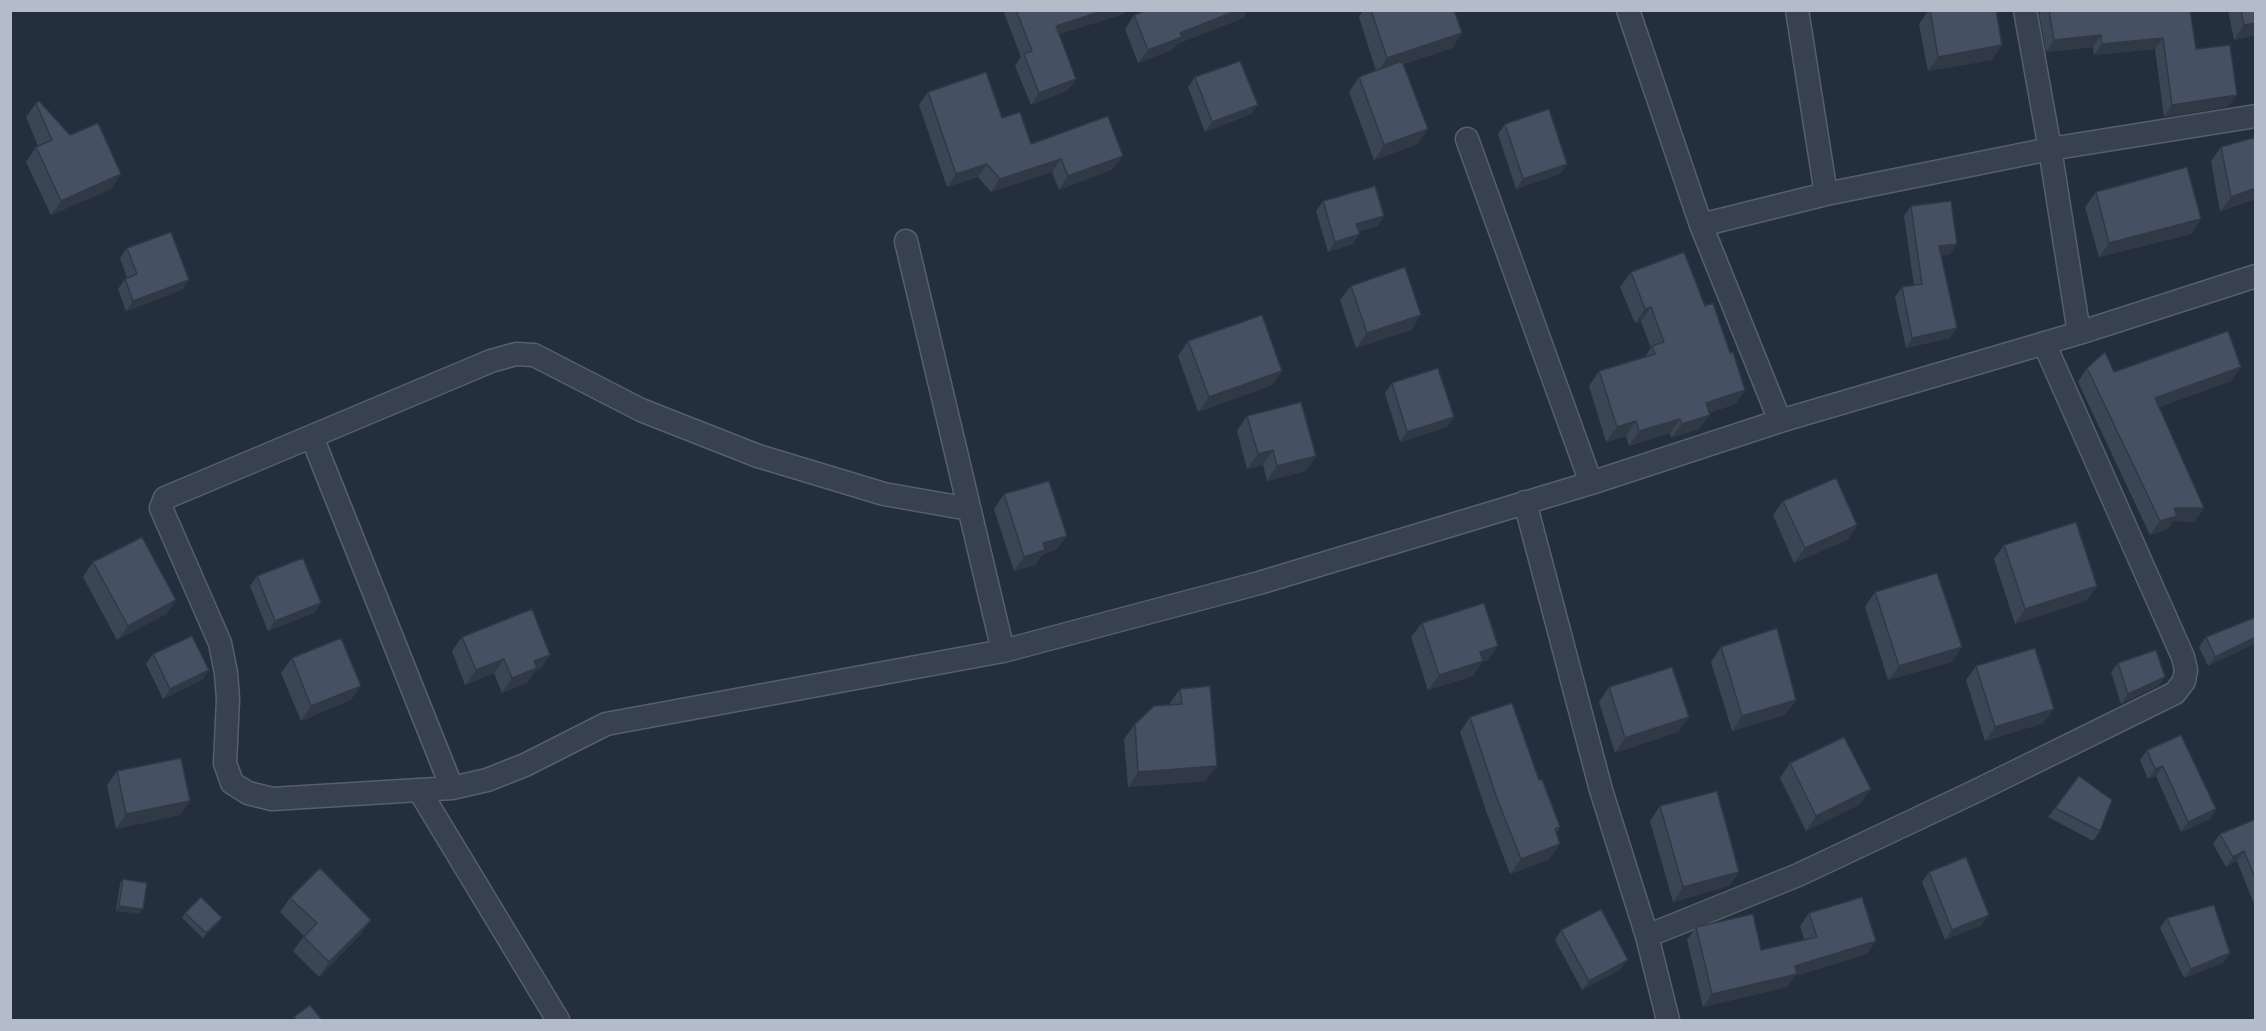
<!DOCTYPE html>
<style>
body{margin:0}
#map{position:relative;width:2266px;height:1031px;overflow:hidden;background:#242f3e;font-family:"IBM Plex Sans",sans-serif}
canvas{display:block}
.frame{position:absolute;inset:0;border:12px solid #b4bcc9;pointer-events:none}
</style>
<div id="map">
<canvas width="2266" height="1031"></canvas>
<div class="frame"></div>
</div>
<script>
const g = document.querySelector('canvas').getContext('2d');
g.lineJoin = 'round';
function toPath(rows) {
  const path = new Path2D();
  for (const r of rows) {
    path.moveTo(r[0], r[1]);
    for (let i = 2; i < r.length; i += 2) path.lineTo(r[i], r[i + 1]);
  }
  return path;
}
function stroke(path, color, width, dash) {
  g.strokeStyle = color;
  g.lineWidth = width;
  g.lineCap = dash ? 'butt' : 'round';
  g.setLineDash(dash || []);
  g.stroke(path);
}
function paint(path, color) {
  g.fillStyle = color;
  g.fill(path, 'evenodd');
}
const minor = toPath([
 [1628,10,1701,225,1780,421],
 [1797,10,1826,194],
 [2025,10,2050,149,2079,333],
 [1467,139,1591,483],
 [1701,225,1826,194,2050,149,2256,116],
 [906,241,1003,651],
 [312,437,452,788],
 [1525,502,1601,790,1647,936,1668,1020],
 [969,509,884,494,758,456,641,410,534,355,516,354,491,361,165,498,161,508,220,643,226,673,228,699,225,763,232,783,248,793,272,799,452,788,487,780,525,765,606,724,1003,651,1259,583,1591,483,1780,421,2079,333,2256,276],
 [419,790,558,1020],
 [1647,936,1798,875,1974,792,2175,693,2184,681,2186,670,2183,657,2044,343]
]);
const wall = toPath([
 [1003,10,1125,10,1123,14,1059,34,1076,79,1068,90,1031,105,1015,66,1021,57],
 [1363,10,1454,10,1462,33,1452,48,1404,64,1418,144,1374,160,1349,92,1359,77,1376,71,1359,17],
 [1929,10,1996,10,1992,60,1928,71,1919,24],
 [2042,10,2190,10,2196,49,2228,107,2164,117,2155,49,2094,55,2093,47,2046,52,2039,14],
 [2228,10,2256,10,2256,35,2234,40],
 [1134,15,1243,18,1177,44,1172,50,1138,63,1125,29],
 [1195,77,1251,114,1205,132,1188,87],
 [928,92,1002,118,1031,144,1113,169,1059,190,1052,172,991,192,978,177,947,187,919,105],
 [36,103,70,135,111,189,51,215,26,162,36,147,38,146,26,117],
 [1505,124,1567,164,1560,174,1516,189,1498,134],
 [2256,137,2256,199,2220,211,2211,161,2221,147],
 [2096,192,2201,219,2191,234,2099,257,2085,207],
 [1323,201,1378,226,1359,231,1353,244,1328,252,1316,211],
 [1911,206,1950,254,1941,255,1950,338,1906,348,1895,297,1902,287,1914,285,1904,216],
 [127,248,189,280,182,290,126,311,118,289,125,279,127,278,120,258],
 [1631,272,1705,306,1730,353,1745,390,1735,404,1709,413,1699,429,1671,438,1670,433,1629,446,1626,436,1606,442,1589,386,1599,371,1644,358,1651,348,1641,322,1635,323,1620,287],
 [1351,286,1411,330,1356,348,1340,300],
 [1188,341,1282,371,1272,385,1198,412,1178,356],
 [2087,368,2114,372,2231,381,2159,407,2204,508,2194,522,2173,521,2168,529,2150,535,2078,382],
 [1392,383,1454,417,1447,427,1400,442,1385,393],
 [1247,416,1316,456,1306,471,1267,481,1263,465,1247,469,1237,431],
 [1004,494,1056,550,1042,555,1035,565,1014,571,994,509],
 [1783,501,1857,525,1847,540,1794,563,1773,515],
 [2004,545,2097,586,2086,601,2015,624,1994,559],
 [93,562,176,600,166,614,117,640,83,577],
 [257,576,321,603,314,613,268,631,250,586],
 [1875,592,1952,662,1888,680,1865,607],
 [2256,617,2256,643,2208,666,2199,647,2206,637],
 [1422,623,1488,660,1482,662,1473,676,1428,690,1411,637],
 [462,637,550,655,540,669,535,671,527,683,502,693,494,673,465,685,452,651],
 [1721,647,1796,700,1785,715,1732,731,1711,662],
 [153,654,202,680,163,699,146,664],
 [292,658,351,700,301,721,281,673],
 [2118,663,2165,677,2158,686,2121,704,2111,672],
 [1976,666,2044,723,1985,741,1966,680],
 [1609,687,1689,717,1678,732,1615,753,1599,702],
 [1180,689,1206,781,1128,787,1124,739,1135,724,1170,705,1170,703],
 [1470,717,1539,780,1560,827,1556,833,1550,859,1510,874,1486,811,1460,732],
 [2147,750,2216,809,2210,819,2181,832,2156,776,2148,779,2140,760],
 [1790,763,1860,804,1806,831,1780,778],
 [117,771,190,801,180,815,116,829,107,785],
 [1660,806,1739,872,1729,886,1673,902,1650,821],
 [2055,808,2100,831,2093,841,2048,817],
 [2256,819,2256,903,2254,904,2237,861,2226,867,2213,844,2220,834],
 [1929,872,1982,925,1945,940,1922,882],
 [123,879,143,909,139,914,116,911,120,884],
 [290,898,361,934,319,977,293,951,304,936,280,912],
 [185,913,222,918,218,923,203,938,182,918],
 [1809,913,1867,954,1795,976,1787,987,1703,1007,1687,940,1696,927,1761,950,1804,940,1800,926],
 [2167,918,2230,953,2223,963,2184,978,2160,928],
 [1561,930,1621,969,1582,990,1555,940]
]);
const shadedWall = toPath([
 [1105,10,1125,10,1123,14,1048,38,1056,26],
 [1238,10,1248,10,1243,18,1177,44,1172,50,1138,63,1148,50,1180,33],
 [2256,23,2256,35,2234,40,2244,25],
 [1462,33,1452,48,1377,73,1387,58],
 [2101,35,2093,47,2046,52,2054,40],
 [2163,38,2155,49,2094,55,2102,44],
 [2002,45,1992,60,1928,71,1938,57],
 [1076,79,1068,90,1031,105,1039,93],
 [2237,95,2228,107,2164,117,2172,105],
 [1258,105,1251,114,1205,132,1212,122],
 [1428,129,1418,144,1374,160,1384,145],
 [1123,156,1113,169,1059,190,1068,176],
 [1061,159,1052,172,991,192,1000,179],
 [987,164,978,177,947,187,956,174],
 [1567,164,1560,174,1516,189,1523,179],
 [121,174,111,189,51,215,61,201],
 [2256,188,2256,199,2220,211,2231,197],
 [1384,216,1378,226,1349,234,1356,224],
 [2201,219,2191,234,2099,257,2109,243],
 [1360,234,1353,244,1328,252,1335,242],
 [1957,244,1950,254,1932,256,1939,246],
 [189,280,182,290,126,311,133,301],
 [1651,307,1641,322,1635,323,1645,309],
 [1421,315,1411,330,1356,348,1367,333],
 [1957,328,1950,338,1906,348,1912,338],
 [2241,367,2231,381,2146,411,2155,398],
 [1282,371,1272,385,1198,412,1209,397],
 [1745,390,1735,404,1695,417,1706,403],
 [1710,415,1699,429,1671,438,1682,424],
 [1454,417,1447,427,1400,442,1407,432],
 [1680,419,1670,433,1629,446,1639,431],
 [1636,421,1626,436,1606,442,1617,427],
 [1273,450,1263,465,1247,469,1258,454],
 [1316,456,1306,471,1267,481,1277,466],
 [2174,508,2204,508,2194,522,2173,521,2168,529,2150,535,2160,521],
 [1857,525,1847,540,1794,563,1805,548],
 [1067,536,1056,550,1042,555,1035,565,1014,571,1024,557,1043,543],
 [2097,586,2086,601,2015,624,2025,609],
 [176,600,166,614,117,640,128,626],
 [321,603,314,613,268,631,275,621],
 [2256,637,2256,643,2208,666,2215,657],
 [1498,646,1488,660,1482,662,1473,676,1428,690,1439,675,1480,652],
 [1962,647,1952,662,1888,680,1899,666],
 [550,655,540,669,535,671,527,683,502,693,512,678,534,661],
 [504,659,494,673,465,685,476,670],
 [209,670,202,680,163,699,170,689],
 [2165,677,2158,686,2121,704,2128,694],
 [361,686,351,700,301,721,311,706],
 [1796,700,1785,715,1732,731,1742,716],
 [2054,709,2044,723,1985,741,1995,727],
 [1689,717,1678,732,1615,753,1625,738],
 [1217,766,1206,781,1128,787,1138,772],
 [2163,766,2156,776,2148,779,2155,769],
 [1871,789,1860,804,1806,831,1816,816],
 [190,801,180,815,116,829,126,814],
 [2216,809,2210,819,2181,832,2188,822],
 [1560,844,1550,859,1510,874,1521,859],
 [2244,851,2237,861,2226,867,2233,857],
 [1739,872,1729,886,1673,902,1683,887],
 [119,906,143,909,139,914,116,911],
 [1989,915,1982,925,1945,940,1952,930],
 [222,918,218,923,203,938,206,933],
 [371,920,361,934,319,977,329,962],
 [1876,941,1867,954,1795,976,1787,987,1703,1007,1712,994,1795,966],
 [2230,953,2223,963,2184,978,2191,969],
 [1628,960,1621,969,1582,990,1589,981]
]);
const building = toPath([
 [1016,10,1105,10,1056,26,1076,79,1039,93,1024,54,1032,51,1016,10],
 [1147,10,1238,10,1180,33,1182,37,1148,50,1134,15,1147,10],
 [1371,10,1454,10,1462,33,1387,58,1371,10],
 [1930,10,1996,10,2002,45,1938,57,1930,10],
 [2049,10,2190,10,2196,49,2230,45,2237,95,2172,105,2163,38,2102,44,2101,35,2054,40,2049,10],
 [2241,10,2256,10,2256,23,2244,25,2241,10],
 [1240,61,1258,105,1212,122,1195,77,1240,61],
 [1402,61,1428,129,1384,145,1359,77,1402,61],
 [986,72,1002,118,1020,112,1031,144,1108,116,1123,156,1068,176,1061,159,1000,179,987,164,956,174,928,92,986,72],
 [39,101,70,135,98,123,121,174,61,201,36,147,52,140,36,103,39,101],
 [1549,109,1567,164,1523,179,1505,124,1549,109],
 [2256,137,2256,188,2231,197,2221,147,2256,137],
 [2187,167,2201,219,2109,243,2096,192,2187,167],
 [1375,186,1384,216,1356,224,1360,234,1335,242,1323,201,1375,186],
 [1951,201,1957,244,1939,246,1957,328,1912,338,1902,287,1922,284,1911,206,1951,201],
 [171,232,189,280,133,301,125,279,137,274,127,248,171,232],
 [1684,252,1705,306,1713,303,1730,353,1733,352,1745,390,1706,403,1710,415,1682,424,1680,419,1639,431,1636,421,1617,427,1599,371,1655,354,1652,346,1664,342,1651,307,1645,309,1631,272,1684,252],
 [1405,267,1421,315,1367,333,1351,286,1405,267],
 [1262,315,1282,371,1209,397,1188,341,1262,315],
 [2228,331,2241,367,2155,398,2204,508,2174,508,2177,516,2160,521,2087,368,2105,352,2114,372,2228,331],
 [1438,368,1454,417,1407,432,1392,383,1438,368],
 [1301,402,1316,456,1277,466,1273,450,1258,454,1247,416,1301,402],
 [1836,478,1857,525,1805,548,1783,501,1836,478],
 [1049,481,1067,536,1043,543,1045,550,1024,557,1004,494,1049,481],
 [2076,522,2097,586,2025,609,2004,545,2076,522],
 [142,537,176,600,128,626,93,562,142,537],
 [303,558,321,603,275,621,257,576,303,558],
 [1937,573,1962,647,1899,666,1875,592,1937,573],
 [1484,603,1498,646,1480,652,1483,661,1439,675,1422,623,1484,603],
 [532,609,550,655,534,661,537,668,512,678,504,659,476,670,462,637,532,609],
 [2256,617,2256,637,2215,657,2206,637,2256,617],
 [1777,628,1796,700,1742,716,1721,647,1777,628],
 [192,636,209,670,170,689,153,654,192,636],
 [341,638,361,686,311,706,292,658,341,638],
 [2035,648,2054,709,1995,727,1976,666,2035,648],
 [2156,650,2165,677,2128,694,2118,663,2156,650],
 [1672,667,1689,717,1625,738,1609,687,1672,667],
 [1210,686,1217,766,1138,772,1135,724,1154,706,1182,704,1180,689,1210,686],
 [1512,703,1539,780,1542,779,1560,827,1555,829,1560,844,1521,859,1496,796,1470,717,1512,703],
 [2181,735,2216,809,2188,822,2163,766,2155,769,2147,750,2181,735],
 [1844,737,1871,789,1816,816,1790,763,1844,737],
 [181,758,190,801,126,814,117,771,181,758],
 [2079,776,2112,800,2100,831,2055,808,2079,776],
 [1717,791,1739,872,1683,887,1660,806,1717,791],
 [2256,819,2256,880,2244,851,2233,857,2220,834,2256,819],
 [1966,857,1989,915,1952,930,1929,872,1966,857],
 [320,868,371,920,329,962,304,937,317,923,290,898,320,868],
 [123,879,147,883,143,909,119,906,123,879],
 [201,897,222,918,206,933,185,913,201,897],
 [1862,897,1876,941,1795,966,1797,974,1712,994,1696,927,1753,914,1761,950,1817,937,1809,913,1862,897],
 [2214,905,2230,953,2191,969,2167,918,2214,905],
 [1601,909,1628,960,1589,981,1561,930,1601,909],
 [310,1005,322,1020,296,1020,294,1017,310,1005]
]);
stroke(minor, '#565f6c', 25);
stroke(minor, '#38414e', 22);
paint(wall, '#3b4654');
paint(shadedWall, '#303945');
paint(building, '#455162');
stroke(building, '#303945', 1.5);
</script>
